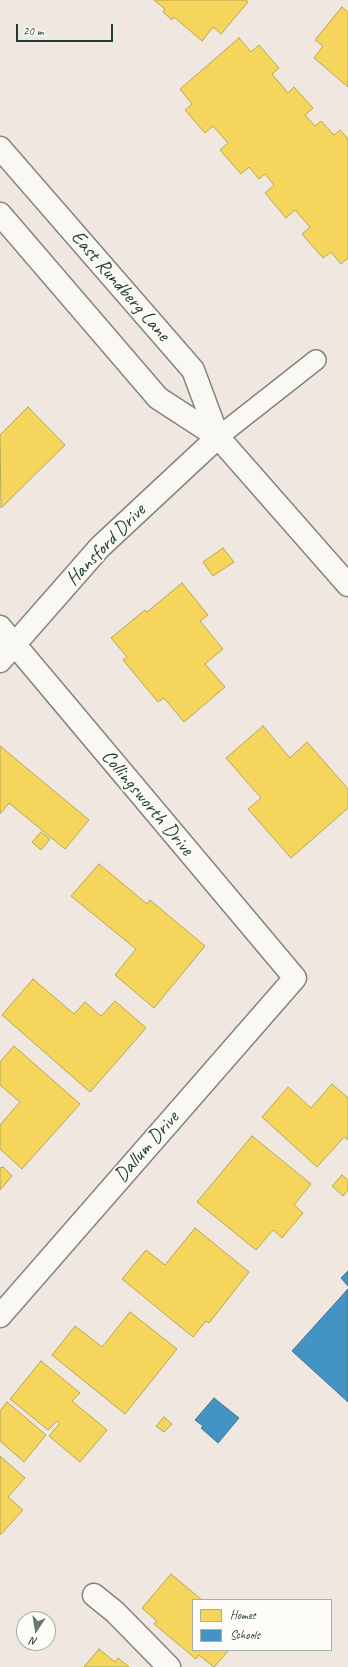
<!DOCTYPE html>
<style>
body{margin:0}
#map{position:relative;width:348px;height:1667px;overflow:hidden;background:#f0e8e0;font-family:Caveat,sans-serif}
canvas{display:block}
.legend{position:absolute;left:192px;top:1599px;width:140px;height:52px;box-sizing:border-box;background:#fdfcf7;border:1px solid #a4b0a9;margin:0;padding:5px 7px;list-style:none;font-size:12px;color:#1f3d34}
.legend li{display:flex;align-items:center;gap:8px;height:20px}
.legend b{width:20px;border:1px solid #a4b0a9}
.north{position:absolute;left:16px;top:1611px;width:40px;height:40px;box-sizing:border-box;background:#fdfcf7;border:1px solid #a4b0a9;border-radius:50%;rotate:192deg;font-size:11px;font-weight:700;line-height:16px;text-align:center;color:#1f3d34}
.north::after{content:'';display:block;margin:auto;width:14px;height:18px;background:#687970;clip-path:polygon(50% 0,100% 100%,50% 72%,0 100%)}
.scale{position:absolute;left:16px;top:24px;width:97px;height:18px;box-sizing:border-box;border:2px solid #1f3d34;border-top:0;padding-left:5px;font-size:12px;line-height:14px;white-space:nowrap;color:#1f3d34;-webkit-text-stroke:3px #fdfcf7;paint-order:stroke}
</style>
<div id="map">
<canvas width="348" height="1667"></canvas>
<ul class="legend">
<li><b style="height:11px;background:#f6d55c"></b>Homes</li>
<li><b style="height:11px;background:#4393c3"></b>Schools</li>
</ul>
<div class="north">N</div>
<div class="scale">20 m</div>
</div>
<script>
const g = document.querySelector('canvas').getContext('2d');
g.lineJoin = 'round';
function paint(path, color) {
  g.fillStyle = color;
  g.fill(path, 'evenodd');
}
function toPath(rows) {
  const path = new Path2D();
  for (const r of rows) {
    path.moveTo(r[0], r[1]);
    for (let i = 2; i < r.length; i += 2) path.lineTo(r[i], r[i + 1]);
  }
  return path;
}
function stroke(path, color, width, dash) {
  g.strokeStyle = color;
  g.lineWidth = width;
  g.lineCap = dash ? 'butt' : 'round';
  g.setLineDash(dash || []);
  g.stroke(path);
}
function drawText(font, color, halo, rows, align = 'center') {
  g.font = font + ' Caveat,sans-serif';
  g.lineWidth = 4;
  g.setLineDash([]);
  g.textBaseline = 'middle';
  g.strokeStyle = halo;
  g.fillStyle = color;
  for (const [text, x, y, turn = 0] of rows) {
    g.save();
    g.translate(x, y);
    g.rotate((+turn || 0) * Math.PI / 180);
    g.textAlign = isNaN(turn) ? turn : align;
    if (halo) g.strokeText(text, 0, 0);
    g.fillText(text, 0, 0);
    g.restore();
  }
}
const homes = toPath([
 [154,0,246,0,248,2,221,34,213,27,202,41,174,17,172,20,163,12,165,9,154,0],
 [342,7,348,12,348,87,314,58,323,46,315,40,342,7],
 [239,38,251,52,259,45,279,68,272,74,288,93,294,87,313,108,305,115,315,126,321,121,334,135,340,130,348,139,348,258,341,264,331,252,323,258,302,234,310,227,295,210,286,218,265,193,274,185,265,174,259,179,249,167,241,174,220,150,228,143,213,126,205,133,185,110,192,104,180,89,239,38],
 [28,407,65,445,1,508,0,435,28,407],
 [223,548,234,562,213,576,203,562,223,548],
 [182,583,208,615,200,621,223,649,205,664,225,687,184,722,164,698,158,702,123,660,127,657,111,638,145,610,147,612,182,583],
 [263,726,290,758,307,742,348,789,348,808,291,858,248,809,261,798,226,758,263,726],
 [0,746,89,820,65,849,9,803,0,814,0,746],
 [41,832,50,839,41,850,32,842,41,832],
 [99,864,147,904,150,900,205,946,154,1008,115,975,136,949,71,896,99,864],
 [33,979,74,1014,85,1002,101,1016,115,1001,146,1028,90,1092,2,1015,33,979],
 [14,1046,80,1104,22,1169,0,1149,0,1125,20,1102,0,1085,0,1062,14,1046],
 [332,1084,348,1098,348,1140,344,1137,317,1167,262,1117,288,1087,311,1108,332,1084],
 [252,1136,311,1184,294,1205,303,1213,282,1238,273,1230,256,1250,197,1202,252,1136],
 [3,1167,12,1176,0,1190,0,1168,3,1167],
 [342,1175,348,1180,348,1190,343,1196,332,1186,342,1175],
 [195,1228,249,1272,209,1323,206,1321,193,1337,122,1279,146,1250,165,1265,195,1228],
 [130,1312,177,1349,125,1414,52,1355,75,1326,102,1347,130,1312],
 [41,1361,80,1393,72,1401,107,1430,80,1462,49,1436,60,1423,57,1421,48,1430,10,1399,41,1361],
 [7,1402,46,1435,24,1462,0,1441,0,1411,7,1402],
 [164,1417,172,1424,164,1432,156,1426,164,1417],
 [0,1456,25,1478,8,1497,23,1510,0,1535,0,1456],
 [171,1574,202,1600,193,1600,193,1650,229,1650,214,1667,199,1655,196,1659,154,1624,157,1621,142,1608,171,1574],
 [99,1649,115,1662,118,1658,129,1667,84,1667,99,1649]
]);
const schools = toPath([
 [348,1271,348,1286,341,1278,348,1271],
 [348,1289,348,1402,292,1351,348,1289],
 [214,1398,239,1418,218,1443,201,1428,203,1426,195,1420,214,1398]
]);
const lane = toPath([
 [218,437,316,360]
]);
const street = toPath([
 [0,627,295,978,0,1316],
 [0,661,100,547,218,437],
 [94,1595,115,1612,169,1667]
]);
const secondary = toPath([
 [0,148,193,370,218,437],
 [0,214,158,398,218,437,348,585]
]);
const streetNames = [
 ["East Rundberg Lane",120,286,49],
 ["Hansford Drive",106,545,-46],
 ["Collingsworth Drive",147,803,50],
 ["Dallum Drive",147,1147,-49]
];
paint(homes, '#f6d55c');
stroke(homes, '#b6a750', 1);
paint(schools, '#4393c3');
stroke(schools, '#387998', 1);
stroke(lane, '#83847f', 22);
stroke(street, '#83847f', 25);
stroke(secondary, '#83847f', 25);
stroke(lane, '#f9f8f5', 19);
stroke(street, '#f9f8f5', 22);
stroke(secondary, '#f9f8f5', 22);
drawText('20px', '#1f3d34', '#fdfcf7', streetNames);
</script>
